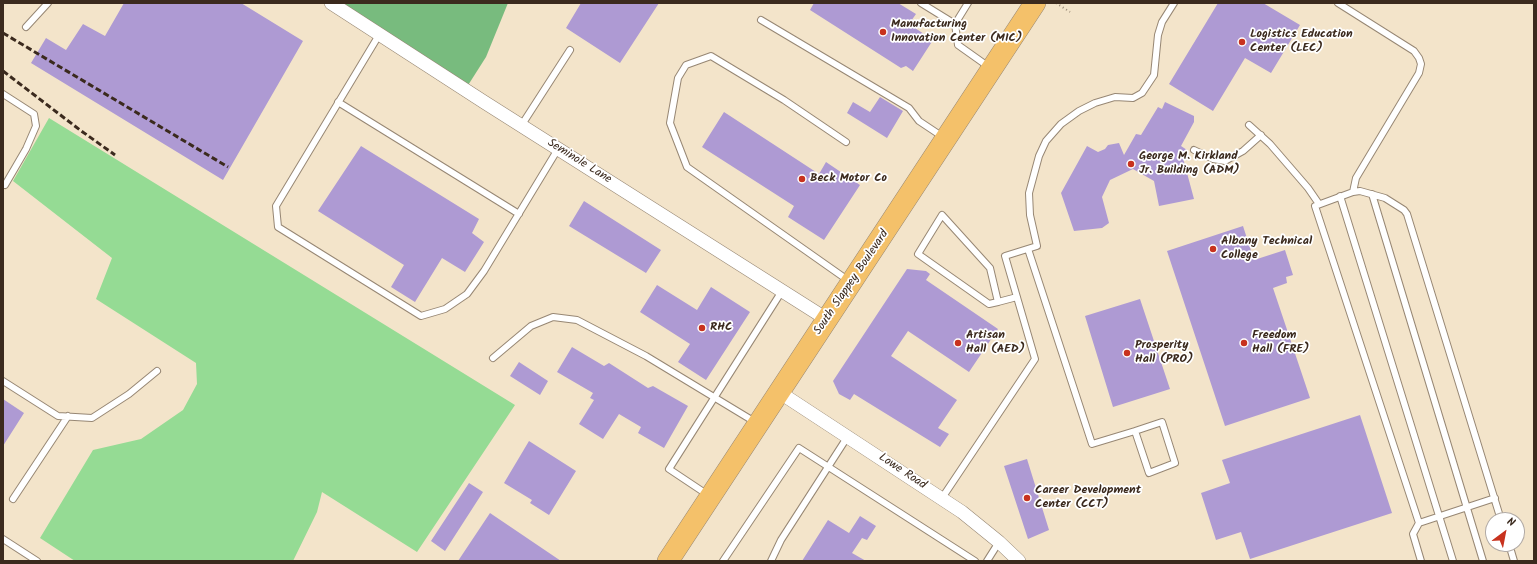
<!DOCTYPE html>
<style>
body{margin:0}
#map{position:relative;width:1537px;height:564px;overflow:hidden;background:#f3e4ca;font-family:Kalam,sans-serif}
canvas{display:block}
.frame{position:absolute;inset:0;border:4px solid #3b2a1e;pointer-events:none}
.north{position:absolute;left:1485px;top:512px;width:40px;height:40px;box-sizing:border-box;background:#fff;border:1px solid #b1aaa5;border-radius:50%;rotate:32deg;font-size:11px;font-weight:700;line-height:16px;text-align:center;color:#3b2a1e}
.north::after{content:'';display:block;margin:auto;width:14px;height:18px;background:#c8321e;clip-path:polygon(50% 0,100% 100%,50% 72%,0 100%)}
</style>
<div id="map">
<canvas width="1537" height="564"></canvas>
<div class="frame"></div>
<div class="north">N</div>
</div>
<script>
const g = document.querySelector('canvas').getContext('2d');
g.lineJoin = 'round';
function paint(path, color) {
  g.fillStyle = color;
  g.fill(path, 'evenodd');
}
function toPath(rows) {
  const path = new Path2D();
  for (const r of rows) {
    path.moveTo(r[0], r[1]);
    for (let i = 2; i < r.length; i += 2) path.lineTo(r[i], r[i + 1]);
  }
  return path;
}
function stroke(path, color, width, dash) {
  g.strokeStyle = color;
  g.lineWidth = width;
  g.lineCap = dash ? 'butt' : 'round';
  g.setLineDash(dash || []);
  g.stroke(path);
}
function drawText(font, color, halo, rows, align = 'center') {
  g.font = font + ' Kalam,sans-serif';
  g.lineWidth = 3.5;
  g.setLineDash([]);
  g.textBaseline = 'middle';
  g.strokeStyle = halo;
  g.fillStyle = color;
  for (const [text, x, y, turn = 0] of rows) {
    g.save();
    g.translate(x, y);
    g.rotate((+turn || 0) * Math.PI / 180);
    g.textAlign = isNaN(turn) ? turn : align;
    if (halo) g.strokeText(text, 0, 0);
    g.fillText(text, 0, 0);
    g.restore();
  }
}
const green = toPath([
 [49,118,515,405,417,552,322,492,317,512,293,561,75,561,40,538,93,450,141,439,183,410,197,384,196,363,96,299,112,258,13,181]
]);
const forest = toPath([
 [331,3,508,3,486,57,465,90]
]);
const building = toPath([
 [124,3,241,3,303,41,223,180,31,63,46,38,66,50,83,24,105,36],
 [581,3,659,3,620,63,566,28],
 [814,3,898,3,916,14,909,24,933,40,913,71,906,66,901,68,810,10],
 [1218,3,1263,3,1300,25,1271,73,1245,58,1213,111,1169,84],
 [880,97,903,111,887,138,847,113,853,102,870,112],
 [1165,102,1194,116,1194,122,1181,146,1187,150,1183,158,1194,199,1159,206,1154,181,1133,169,1110,180,1102,197,1109,223,1102,228,1074,231,1061,193,1087,146,1098,152,1105,149,1108,145,1119,143,1124,155,1136,134,1141,135,1158,107,1162,109],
 [724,112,819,174,826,162,860,185,824,240,788,217,794,206,702,147],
 [361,146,479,219,472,233,484,242,465,272,442,258,415,302,391,287,404,265,318,211],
 [584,201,661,250,646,273,569,226],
 [1243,226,1254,260,1285,250,1293,275,1286,277,1287,283,1273,288,1310,398,1225,426,1167,251],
 [907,269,926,271,930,274,926,280,998,329,969,372,908,331,891,356,957,400,938,428,949,434,940,447,854,394,850,400,839,394,833,381],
 [657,285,697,310,711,287,750,312,706,380,678,362,690,344,640,312],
 [1140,299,1170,389,1113,407,1085,316],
 [572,347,604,366,609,363,648,388,653,386,688,406,664,448,638,433,641,427,619,414,603,439,579,424,594,400,590,398,593,393,557,372],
 [519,362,548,381,540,395,510,376],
 [3,399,24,413,3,446],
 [1360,415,1392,513,1250,559,1241,532,1216,540,1201,493,1230,483,1222,460],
 [529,441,576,471,549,515,530,503,532,500,504,483],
 [1027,459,1049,530,1028,539,1004,466],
 [469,483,483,492,445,551,431,541],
 [490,513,561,561,458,561],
 [860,516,876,526,867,540,862,538,852,553,866,561,802,561,828,520,849,533]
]);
const path = toPath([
 [1056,3,1070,12]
]);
const service = toPath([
 [921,3,955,24],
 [968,3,955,24,958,45,989,67],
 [1338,3,1414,51,1419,58,1421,64,1419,73,1356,178,1353,192],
 [761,20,909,108,919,121,943,137],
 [26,27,48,3],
 [379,35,276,206,278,227,421,316,445,309,467,294,484,271,558,149],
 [3,94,34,114,36,126,26,149,5,185,3,184],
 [338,102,519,214],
 [1249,125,1270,144,1308,188,1319,204],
 [521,126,570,50],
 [846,142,784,100,711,56,686,65,678,78,670,123,687,167,849,281],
 [1194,150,1213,159,1225,161,1243,151,1261,135],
 [1372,194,1483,561],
 [1340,196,1453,561],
 [1028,249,1092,444,1135,431,1162,422,1175,463,1149,473,1135,431],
 [998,302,990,268,942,215,918,254,989,304,998,302,1017,297],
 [493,358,531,326,553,317,577,320,646,356,755,422],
 [3,381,58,416,92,418,129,394,157,371],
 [708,495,669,469,782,291],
 [942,498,1035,359,1005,256,1037,246,1030,215,1029,193,1039,156,1046,141,1061,124,1079,111,1095,103,1115,97,1133,98,1142,93,1154,75,1158,35,1162,22,1174,3],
 [13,499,68,416],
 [1419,523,1315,206,1353,192,1360,191,1385,198,1404,210,1407,214,1501,520],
 [3,539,37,561],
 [1509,544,1514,561],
 [723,561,799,448,975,561],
 [771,561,781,540,848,436],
 [987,561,999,542],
 [1421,561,1413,534,1419,523,1495,498]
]);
const minor = toPath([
 [331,3,484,102,828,320],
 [779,392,962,512,999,542,1019,561]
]);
const primary = toPath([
 [668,561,1035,3]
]);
const rail = toPath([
 [3,33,228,167],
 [3,71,80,130,115,155]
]);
const markers = [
 [883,32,4,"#c8321e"],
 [1242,42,4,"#c8321e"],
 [1131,164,4,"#c8321e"],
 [802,179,4,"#c8321e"],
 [1213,249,4,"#c8321e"],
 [702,328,4,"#c8321e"],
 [958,343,4,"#c8321e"],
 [1244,343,4,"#c8321e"],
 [1127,353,4,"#c8321e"],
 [1027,498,4,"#c8321e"]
];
const poiNames = [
 ["Manufacturing",891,25],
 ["Innovation Center (MIC)",891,39],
 ["Logistics Education",1250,35],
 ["Center (LEC)",1250,49],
 ["George M. Kirkland",1139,157],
 ["Jr. Building (ADM)",1139,171],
 ["Beck Motor Co",810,179],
 ["Albany Technical",1221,242],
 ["College",1221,256],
 ["RHC",710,328],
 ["Artisan",966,336],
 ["Hall (AED)",966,350],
 ["Freedom",1252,336],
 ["Hall (FRE)",1252,350],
 ["Prosperity",1135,346],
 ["Hall (PRO)",1135,360],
 ["Career Development",1035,491],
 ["Center (CCT)",1035,505]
];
const streetNames = [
 ["Seminole Lane",579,162,32],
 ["South Slappey Boulevard",852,283,-56],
 ["Lowe Road",902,472,34]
];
paint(green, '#95db94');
paint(forest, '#78bb7e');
paint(building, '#ae9ad3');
stroke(service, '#978774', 8);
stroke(minor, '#978774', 14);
stroke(primary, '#978774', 22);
stroke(path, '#978774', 2, [1, 3]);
stroke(service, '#fff', 6);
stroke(minor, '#fff', 13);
stroke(primary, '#f4c16a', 21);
stroke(rail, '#3b2a1e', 3, [6, 3]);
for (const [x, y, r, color] of markers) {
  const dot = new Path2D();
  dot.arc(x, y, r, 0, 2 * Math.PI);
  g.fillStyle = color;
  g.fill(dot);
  stroke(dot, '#fff', 1.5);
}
drawText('bold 12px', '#3b2a1e', '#fff', poiNames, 'left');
drawText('12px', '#3b2a1e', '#fff', streetNames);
</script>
